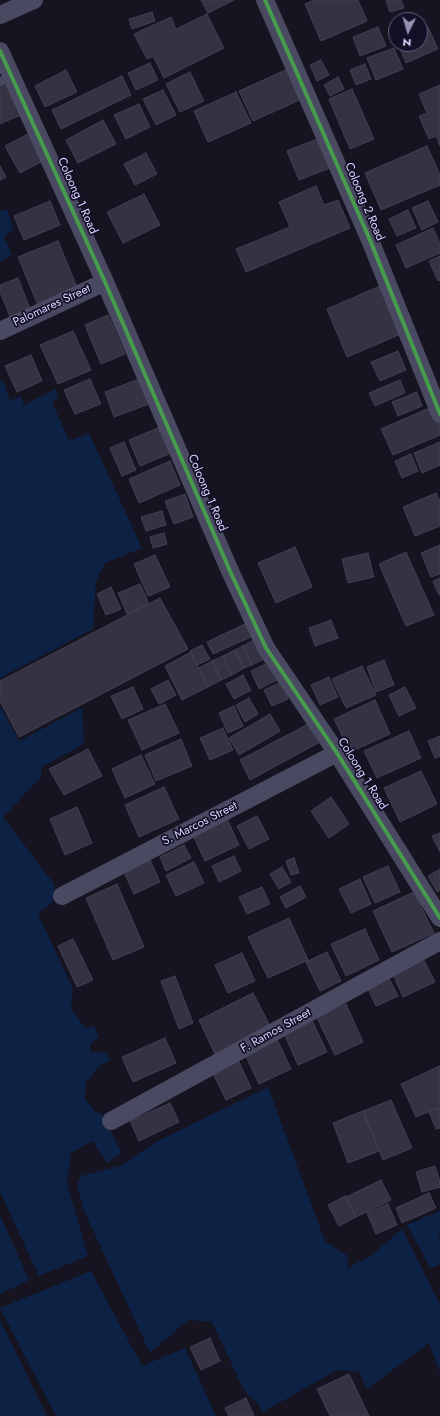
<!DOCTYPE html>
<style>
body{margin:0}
#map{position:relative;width:440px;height:1416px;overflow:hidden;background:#161421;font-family:Jost,sans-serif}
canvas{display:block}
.north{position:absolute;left:388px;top:12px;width:40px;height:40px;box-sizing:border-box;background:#130f26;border:1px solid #625e7d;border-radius:50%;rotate:185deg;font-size:11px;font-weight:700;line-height:16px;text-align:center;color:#d9d4ff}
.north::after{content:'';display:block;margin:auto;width:14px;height:18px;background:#9591b1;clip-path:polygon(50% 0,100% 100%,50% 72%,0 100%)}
</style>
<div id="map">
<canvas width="440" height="1416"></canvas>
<div class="north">N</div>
</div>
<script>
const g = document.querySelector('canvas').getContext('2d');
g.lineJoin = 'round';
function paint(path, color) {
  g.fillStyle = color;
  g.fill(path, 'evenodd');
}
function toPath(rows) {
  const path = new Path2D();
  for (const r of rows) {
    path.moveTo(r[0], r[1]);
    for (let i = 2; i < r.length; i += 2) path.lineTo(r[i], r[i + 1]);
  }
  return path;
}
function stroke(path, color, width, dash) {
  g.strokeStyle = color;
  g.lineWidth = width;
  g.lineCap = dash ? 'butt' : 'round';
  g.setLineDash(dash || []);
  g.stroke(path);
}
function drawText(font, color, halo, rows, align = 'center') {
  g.font = font + ' Jost,sans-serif';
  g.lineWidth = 3.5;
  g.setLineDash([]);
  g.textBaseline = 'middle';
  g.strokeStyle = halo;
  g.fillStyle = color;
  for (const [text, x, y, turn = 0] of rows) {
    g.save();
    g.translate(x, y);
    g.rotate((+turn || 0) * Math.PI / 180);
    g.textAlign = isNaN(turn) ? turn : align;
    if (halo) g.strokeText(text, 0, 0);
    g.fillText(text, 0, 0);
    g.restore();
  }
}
const water = toPath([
 [7,209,14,229,4,236,12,255,0,262,0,212],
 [3,380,10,401,21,396,24,405,55,389,58,397,52,402,69,441,89,433,142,548,105,563,96,581,93,629,0,678,0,382],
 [0,706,19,741,82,708,84,744,41,767,41,777,3,817,54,884,56,899,38,914,73,989,71,1008,85,1028,94,1026,99,1037,90,1044,91,1053,106,1052,110,1061,101,1065,85,1083,85,1099,95,1111,102,1115,122,1153,107,1163,92,1141,71,1153,67,1184,88,1256,39,1276,0,1192],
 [268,1087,325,1241,348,1256,347,1268,371,1256,402,1229,440,1305,440,1373,429,1343,367,1389,359,1372,337,1370,263,1412,256,1401,245,1392,212,1322,188,1320,150,1353,85,1213,77,1186,81,1176,120,1166,156,1142],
 [440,1211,440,1233,438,1237,440,1240,440,1264,435,1267,430,1267,407,1225],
 [0,1215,29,1280,0,1294],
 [91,1271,142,1366,185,1348,216,1416,56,1416,0,1308],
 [0,1320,47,1416,0,1416]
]);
const building = toPath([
 [201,0,234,0,208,13,201,0],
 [314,0,358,0,367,21,321,41,305,4,314,0],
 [386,0,401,0,404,8,390,12,386,0],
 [152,12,155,21,132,29,129,19,152,12],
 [207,14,224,48,164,78,153,56,147,59,134,34,171,17,176,29,207,14],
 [378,27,386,46,360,56,353,37,378,27],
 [428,27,438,49,406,63,398,44,420,44,420,30,428,27],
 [394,48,403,69,376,80,367,58,394,48],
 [321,60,329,75,317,81,310,65,321,60],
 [150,63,158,80,136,90,128,73,150,63],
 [365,64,371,79,356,85,350,70,365,64],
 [290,68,304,98,253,121,239,91,290,68],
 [66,70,77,92,45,107,35,86,66,70],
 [190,72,204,101,180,112,166,84,190,72],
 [122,76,131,95,61,129,52,110,122,76],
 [338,77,344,89,330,96,324,85,338,77],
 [11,83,23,114,0,124,0,88,11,83],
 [440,85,440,146,436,136,429,139,419,116,427,113,419,94,440,85],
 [352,89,374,139,350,149,329,99,352,89],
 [163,90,176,115,156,125,143,99,163,90],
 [236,92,251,123,208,142,194,111,236,92],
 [139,104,150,127,126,139,114,115,139,104],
 [103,120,116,144,78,163,66,140,103,120],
 [28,134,43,161,20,173,5,146,28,134],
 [317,139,330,168,299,180,287,151,317,139],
 [427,146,440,175,440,185,381,210,365,173,427,146],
 [146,153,157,174,135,185,124,164,146,153],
 [0,166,6,177,0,180,0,166],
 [316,186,324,205,338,200,350,228,246,272,236,249,290,227,279,202,316,186],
 [144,194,160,225,123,243,107,212,144,194],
 [50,201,60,225,24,240,14,216,50,201],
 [428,201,438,222,422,230,412,208,428,201],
 [408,210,416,228,397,236,389,219,408,210],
 [433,228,440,244,440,253,406,268,396,245,433,228],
 [58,241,79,292,39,308,18,257,58,241],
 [440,256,440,280,438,281,429,261,440,256],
 [18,278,31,311,11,319,0,292,0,285,18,278],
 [380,286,401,334,347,357,327,309,380,286],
 [108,315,125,354,101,364,85,325,108,315],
 [73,331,91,370,58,384,40,345,73,331],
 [398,351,406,370,380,381,371,362,398,351],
 [31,355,42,381,17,392,5,366,31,355],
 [90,379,101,404,75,414,64,390,90,379],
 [139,379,149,404,114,417,105,392,139,379],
 [400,380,405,393,375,406,369,393,400,380],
 [417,392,422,406,398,416,392,402,417,392],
 [434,406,440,420,440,435,393,455,381,429,434,406],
 [158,428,169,454,140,466,129,440,158,428],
 [124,442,136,470,122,476,110,448,124,442],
 [440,442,440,465,422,473,414,453,440,442],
 [411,454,418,471,402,478,395,461,411,454],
 [170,461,180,485,139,503,129,479,170,461],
 [436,493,440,501,440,526,415,536,403,507,436,493],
 [185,494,193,517,174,524,165,501,185,494],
 [162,511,166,525,146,531,141,517,162,511],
 [164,533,167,544,153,548,150,537,164,533],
 [440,545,440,574,431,577,421,553,440,545],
 [295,547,312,587,276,603,258,563,295,547],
 [406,552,434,615,406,626,379,564,406,552],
 [368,553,374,577,348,583,342,559,368,553],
 [155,555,170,587,148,596,134,564,155,555],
 [440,578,440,595,439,595,433,581,440,578],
 [140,584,149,604,127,614,118,593,140,584],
 [111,587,121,609,106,615,97,594,111,587],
 [160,598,188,649,19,737,0,701,0,681,160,598],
 [331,620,338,638,315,646,309,628,331,620],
 [249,622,255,635,213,654,207,642,249,622],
 [258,638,268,657,252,665,243,646,258,638],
 [202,645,210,659,197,665,190,651,202,645],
 [243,646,252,665,244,668,235,650,243,646],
 [235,650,244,668,232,675,223,656,235,650],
 [191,652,208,687,182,700,165,666,191,652],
 [223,656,232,675,221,680,212,661,223,656],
 [384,660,394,685,376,692,367,667,384,660],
 [212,661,221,680,208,687,199,668,212,661],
 [270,662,279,679,259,689,251,671,270,662],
 [362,666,376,695,346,708,332,679,362,666],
 [243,675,251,690,234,699,226,684,243,675],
 [329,677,338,697,320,705,311,685,329,677],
 [168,680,176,695,159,704,151,689,168,680],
 [281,682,288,699,272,706,264,690,281,682],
 [133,687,143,709,122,719,111,696,133,687],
 [405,687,416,708,399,716,389,695,405,687],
 [249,698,258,714,245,722,236,705,249,698],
 [375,700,390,734,350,752,334,719,375,700],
 [165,704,179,733,142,750,128,720,165,704],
 [234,706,243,726,228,733,219,713,234,706],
 [270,714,280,731,239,755,229,738,270,714],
 [310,723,320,742,250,780,240,760,310,723],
 [223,728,233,750,210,760,200,738,223,728],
 [409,731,421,758,377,778,364,751,409,731],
 [440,736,440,756,435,758,428,741,440,736],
 [181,739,192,766,156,781,145,755,181,739],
 [88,749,102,776,64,795,49,769,88,749],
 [141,755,155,784,125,798,112,769,141,755],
 [421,771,437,804,400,822,384,788,421,771],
 [164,787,179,819,139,837,125,805,164,787],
 [331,797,349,824,329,838,311,811,331,797],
 [77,807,92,843,65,855,50,819,77,807],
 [257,816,269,839,249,849,237,826,257,816],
 [226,817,239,845,205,861,192,833,226,817],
 [440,833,440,852,432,836,440,833],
 [184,845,191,858,166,871,160,857,184,845],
 [234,856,241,871,219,882,212,866,234,856],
 [294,858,299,873,291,875,286,861,294,858],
 [150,860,160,882,134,894,124,872,150,860],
 [194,862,204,883,176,896,166,875,194,862],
 [388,866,400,892,375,903,363,877,388,866],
 [282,867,291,882,279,889,270,874,282,867],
 [440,869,440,890,437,892,428,876,440,869],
 [360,879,371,904,351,913,339,889,360,879],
 [117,884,144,947,113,960,86,898,117,884],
 [300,886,306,897,286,908,280,897,300,886],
 [262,887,270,904,247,914,239,897,262,887],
 [414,892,434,933,392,952,373,911,414,892],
 [289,918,308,960,268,978,248,937,289,918],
 [365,929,379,960,346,976,331,944,365,929],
 [73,939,93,980,77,987,58,946,73,939],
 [327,952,341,981,320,991,306,962,327,952],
 [242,953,255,981,228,993,215,965,242,953],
 [423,958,435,982,403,997,392,972,423,958],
 [387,975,398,996,376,1006,366,985,387,975],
 [175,976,193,1023,179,1029,161,981,175,976],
 [253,993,270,1026,215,1054,199,1020,253,993],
 [346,1004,363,1042,335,1055,317,1018,346,1004],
 [310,1016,327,1052,298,1065,282,1029,310,1016],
 [276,1037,291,1069,259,1084,244,1052,276,1037],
 [165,1038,176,1063,133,1082,122,1057,165,1038],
 [236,1055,251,1088,226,1100,210,1067,236,1055],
 [440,1066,440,1107,416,1117,401,1084,440,1066],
 [391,1100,412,1148,383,1160,363,1111,391,1100],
 [170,1103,179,1122,139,1141,130,1121,170,1103],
 [440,1108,440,1128,436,1129,429,1112,440,1108],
 [363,1111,379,1151,348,1163,333,1123,363,1111],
 [435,1166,440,1182,440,1187,422,1192,416,1172,435,1166],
 [381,1180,391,1200,356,1217,346,1197,381,1180],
 [429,1193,436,1208,402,1223,396,1208,429,1193],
 [345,1196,356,1217,339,1226,328,1205,345,1196],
 [388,1204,397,1225,376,1234,367,1213,388,1204],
 [210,1338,220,1361,201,1370,190,1347,210,1338],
 [349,1374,369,1416,330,1416,317,1389,349,1374],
 [246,1398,254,1416,229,1416,225,1408,246,1398]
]);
const service = toPath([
 [0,82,12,76]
]);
const minor = toPath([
 [265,0,370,240,440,414],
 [0,15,34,0],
 [0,51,105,282,230,571,266,648,337,753,440,918],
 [0,331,105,282],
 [62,896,337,753],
 [111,1121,440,941]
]);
const cycleway = toPath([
 [265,0,370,240,440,414],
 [0,51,105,282,230,571,266,648,337,753,440,918]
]);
const streetNames = [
 ["Coloong 1 Road",77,196,66],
 ["Coloong 2 Road",364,202,67],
 ["Palomares Street",52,306,-25],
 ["Coloong 1 Road",207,493,67],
 ["Coloong 1 Road",362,774,58],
 ["S. Marcos Street",200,824,-27],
 ["F. Ramos Street",276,1031,-29]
];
paint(water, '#0d2144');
paint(building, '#343243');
stroke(building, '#433f54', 1);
stroke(service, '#4a4962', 9);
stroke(minor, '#4a4962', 18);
stroke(cycleway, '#469c4c', 4);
drawText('12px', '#d9d4ff', '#130f26', streetNames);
</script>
